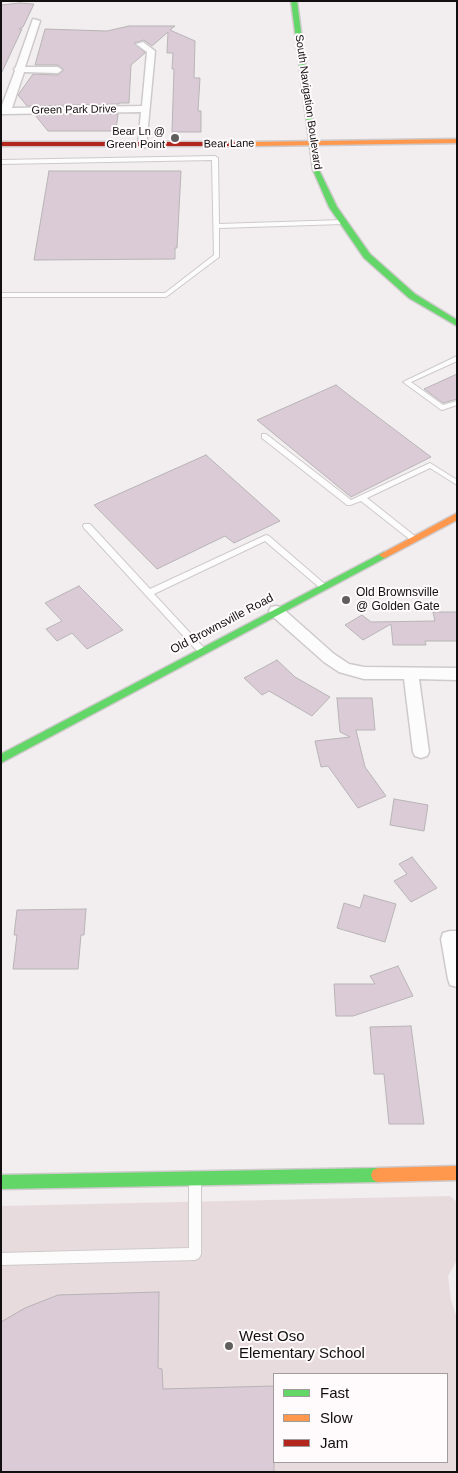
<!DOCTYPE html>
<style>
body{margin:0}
#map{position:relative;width:458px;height:1473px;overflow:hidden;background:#f2edee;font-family:Helvetica,sans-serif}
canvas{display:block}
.frame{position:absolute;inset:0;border:2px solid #110f0f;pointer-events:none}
.legend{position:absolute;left:273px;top:1373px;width:175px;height:90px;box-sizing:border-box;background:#fffafb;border:1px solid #a09c9d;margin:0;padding:6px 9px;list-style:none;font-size:15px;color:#110f0f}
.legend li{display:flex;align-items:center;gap:10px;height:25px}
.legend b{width:25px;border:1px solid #a09c9d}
</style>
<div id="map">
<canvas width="458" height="1473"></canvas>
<div class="frame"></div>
<ul class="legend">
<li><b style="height:6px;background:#63d668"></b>Fast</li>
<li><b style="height:6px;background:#ff974d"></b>Slow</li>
<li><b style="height:6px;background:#b3261e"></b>Jam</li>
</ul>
</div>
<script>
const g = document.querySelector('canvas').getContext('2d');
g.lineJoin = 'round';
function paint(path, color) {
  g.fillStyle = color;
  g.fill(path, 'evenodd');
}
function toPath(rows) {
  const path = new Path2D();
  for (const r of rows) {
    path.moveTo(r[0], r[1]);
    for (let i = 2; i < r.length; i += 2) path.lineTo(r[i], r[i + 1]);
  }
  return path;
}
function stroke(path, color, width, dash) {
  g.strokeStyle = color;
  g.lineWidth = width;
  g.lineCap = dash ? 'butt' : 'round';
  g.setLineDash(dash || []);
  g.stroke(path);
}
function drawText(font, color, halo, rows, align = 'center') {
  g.font = font + ' Helvetica,sans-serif';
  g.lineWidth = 4;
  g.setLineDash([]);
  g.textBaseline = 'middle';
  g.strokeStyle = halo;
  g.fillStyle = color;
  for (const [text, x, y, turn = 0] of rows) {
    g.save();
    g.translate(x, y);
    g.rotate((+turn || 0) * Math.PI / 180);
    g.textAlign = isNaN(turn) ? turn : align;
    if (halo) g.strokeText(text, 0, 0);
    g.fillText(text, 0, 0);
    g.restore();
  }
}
const built = toPath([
 [450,1196,457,1202,457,1260,448,1276,451,1300,457,1318,457,1472,1,1472,1,1206],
 [274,1374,447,1374,447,1462,274,1462]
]);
const building = toPath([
 [20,3,34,4,23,27,19,29,22,29,1,74,1,5,20,3],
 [129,26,175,26,170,30,195,41,194,78,200,78,198,111,201,111,201,132,172,132,174,69,172,69,173,53,167,53,168,32,152,46,144,40,134,43,145,53,131,65,129,103,119,103,119,104,27,106,18,95,33,74,58,75,64,70,58,65,35,65,45,29,107,31,129,26],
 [118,114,116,131,48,131,35,115,118,114],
 [49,171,181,171,177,248,175,248,175,259,34,260,49,171],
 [457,374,457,399,443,403,424,389,457,374],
 [336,385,350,396,431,457,351,497,257,420,336,385],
 [206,455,280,521,234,543,225,536,157,569,94,505,206,455],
 [79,586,123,630,87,649,72,633,57,641,46,629,62,621,45,603,79,586],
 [433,612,457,612,457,641,425,641,426,645,393,645,391,624,363,640,345,625,362,615,371,622,435,621,433,612],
 [277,660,295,677,330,697,312,716,269,691,262,695,244,678,277,660],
 [337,698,372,698,375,730,356,730,365,767,386,796,358,808,328,766,321,767,315,741,350,737,340,732,337,698],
 [394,799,428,805,424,831,390,825,394,799],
 [412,857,437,888,411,902,394,881,407,874,399,864,412,857],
 [364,895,396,904,385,942,337,928,344,903,360,908,364,895],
 [86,909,84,935,81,935,78,969,13,969,17,935,14,935,17,910,86,909],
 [398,966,413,996,353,1016,336,1016,334,984,375,984,370,976,398,966],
 [411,1026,424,1124,389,1124,384,1074,374,1074,370,1027,411,1026],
 [159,1292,158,1368,162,1369,163,1389,274,1386,274,1472,1,1472,1,1322,25,1308,58,1295,159,1292]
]);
const lane = toPath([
 [215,156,218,158,219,224,343,220,346,222,343,224,219,228,219,257,166,297,1,297,1,293,165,293,214,255,212,160,1,164,1,160,215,156],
 [457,356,457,361,411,382,443,405,457,401,457,405,442,410,440,409,403,382,457,356],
 [262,434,266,434,351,500,430,463,457,480,457,485,430,468,367,498,416,537,417,539,416,541,413,542,361,501,350,505,347,505,262,438,262,434],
 [84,524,90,524,150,589,266,535,269,536,327,586,323,589,320,588,265,541,154,594,205,649,206,651,202,654,199,653,84,528,83,526,84,524],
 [195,1177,199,1179,201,1183,201,1254,199,1258,195,1260,1,1265,1,1253,189,1248,189,1183,191,1179,195,1177]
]);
const street = toPath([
 [33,19,40,21,25,67,58,67,62,70,58,73,24,72,12,108,142,106,147,52,136,44,143,42,155,51,146,147,143,148,138,145,141,112,1,114,1,108,15,71,14,69,16,67,33,19],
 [276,606,281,607,334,654,349,664,364,667,457,668,457,680,419,679,429,752,427,756,421,758,415,756,413,752,404,679,364,679,339,672,324,662,271,615,269,611,271,607,276,606],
 [450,931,457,931,457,987,450,985,448,979,441,939,443,933,450,931]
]);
const fast = toPath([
 [291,1,297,1,319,170,337,207,370,254,415,294,457,320,457,326,409,298,364,258,329,207,313,170,291,1],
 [384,552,389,555,387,557,1,763,1,754,384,552],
 [378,1168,383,1170,385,1175,383,1180,378,1182,1,1189,1,1175,378,1168]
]);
const slow = toPath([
 [457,139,457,143,252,146,249,144,252,142,457,139],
 [457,513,457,520,387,557,384,558,379,555,457,513],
 [457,1166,457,1180,378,1182,373,1180,371,1175,373,1170,378,1168,457,1166]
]);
const jam = toPath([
 [1,142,252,142,255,144,252,146,1,146,1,142]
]);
const markers = [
 [175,138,5,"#605d5d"],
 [346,600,5,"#605d5d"],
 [229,1346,5,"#605d5d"]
];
const farStreetnames = [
 ["South Navigation Boulevard",308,102,82],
 ["Green Park Drive",74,110,-1],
 ["Bear Lane",229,144,-1]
];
const farPoinames = [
 ["Bear Ln @",165,132],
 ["Green Point",165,145]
];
const poiNames = [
 ["Old Brownsville",356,593],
 ["@ Golden Gate",356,607]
];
const streetNames = [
 ["Old Brownsville Road",222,624,-28]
];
const nearPoinames = [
 ["West Oso",239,1337],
 ["Elementary School",239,1354]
];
paint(built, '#e7dbdd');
paint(building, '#dbcbd6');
stroke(building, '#b7b4b5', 1);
stroke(lane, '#cecacb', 2);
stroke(street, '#cecacb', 3);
stroke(fast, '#cecacb', 3);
stroke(slow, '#cecacb', 3);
stroke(jam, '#cecacb', 3);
paint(lane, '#fdfcfc');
paint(street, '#fdfcfc');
paint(fast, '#63d668');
paint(slow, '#ff974d');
paint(jam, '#b3261e');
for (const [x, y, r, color] of markers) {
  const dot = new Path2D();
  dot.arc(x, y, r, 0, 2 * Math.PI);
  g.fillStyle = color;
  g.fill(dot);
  stroke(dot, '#fffafb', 2);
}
drawText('11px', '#110f0f', '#fffafb', farStreetnames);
drawText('11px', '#110f0f', '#fffafb', farPoinames, 'right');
drawText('12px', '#110f0f', '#fffafb', poiNames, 'left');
drawText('12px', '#110f0f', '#fffafb', streetNames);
drawText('15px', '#110f0f', '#fffafb', nearPoinames, 'left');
</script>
